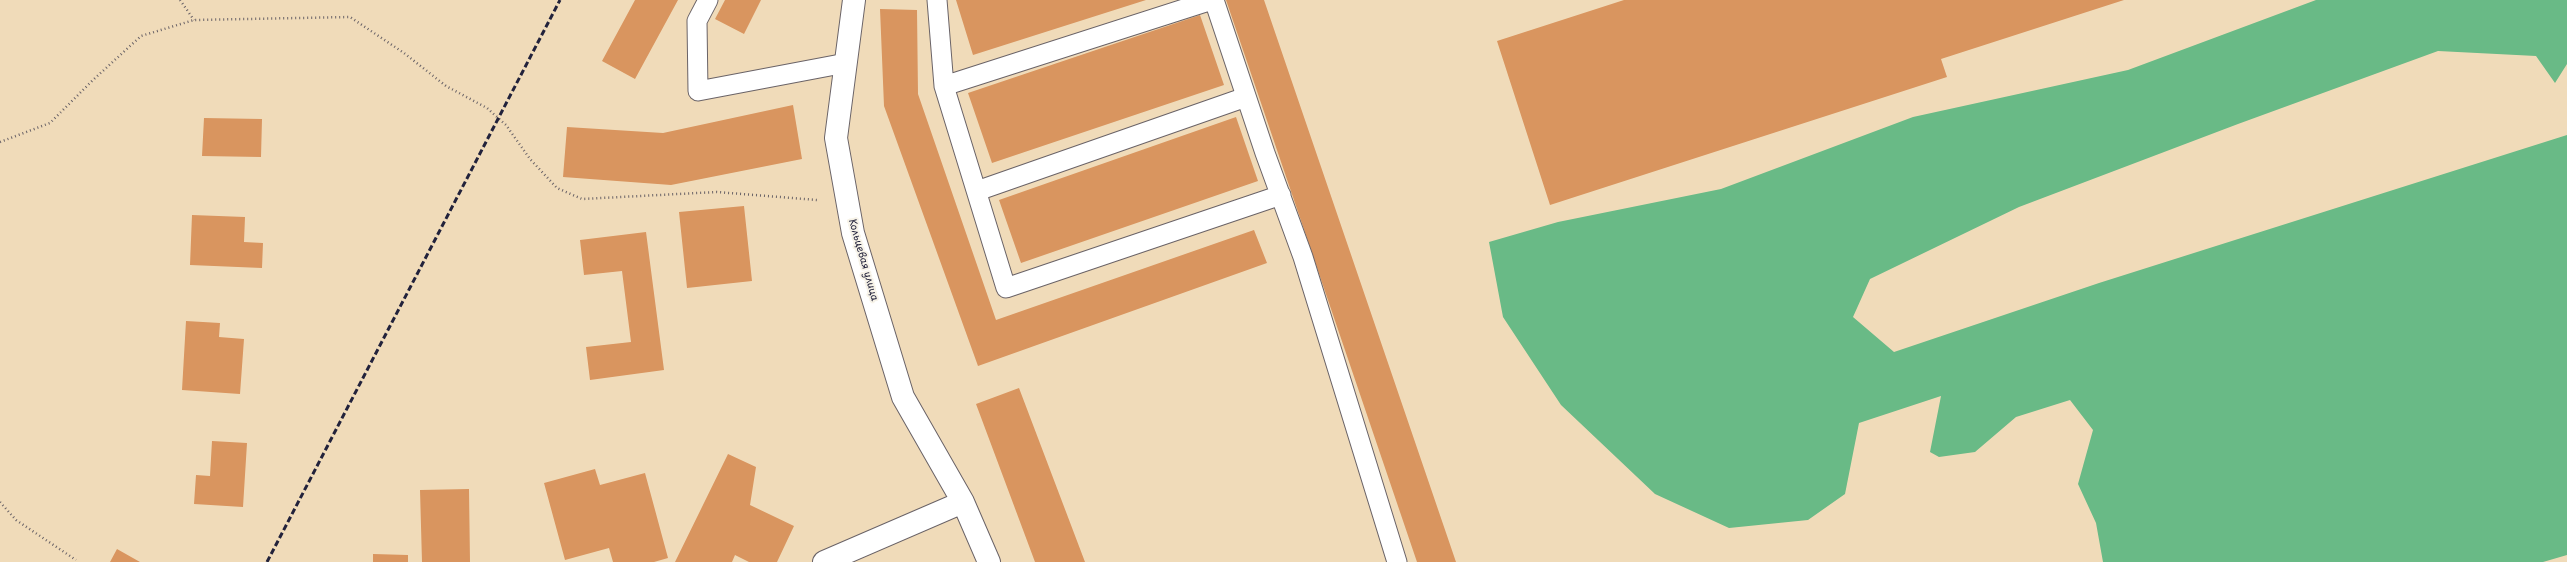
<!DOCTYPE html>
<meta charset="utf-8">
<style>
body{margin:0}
canvas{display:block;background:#f0dbb9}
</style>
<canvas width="2567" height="562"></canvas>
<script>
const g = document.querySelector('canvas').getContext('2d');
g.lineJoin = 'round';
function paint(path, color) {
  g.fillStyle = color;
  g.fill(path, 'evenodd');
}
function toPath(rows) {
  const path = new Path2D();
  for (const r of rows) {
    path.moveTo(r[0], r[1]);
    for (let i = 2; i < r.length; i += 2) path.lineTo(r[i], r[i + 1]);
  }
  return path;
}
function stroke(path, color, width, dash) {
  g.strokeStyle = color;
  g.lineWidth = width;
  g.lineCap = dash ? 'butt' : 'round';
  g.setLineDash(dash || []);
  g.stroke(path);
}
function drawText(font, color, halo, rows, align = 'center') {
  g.font = font + ' "Playpen Sans",sans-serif';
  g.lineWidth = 4;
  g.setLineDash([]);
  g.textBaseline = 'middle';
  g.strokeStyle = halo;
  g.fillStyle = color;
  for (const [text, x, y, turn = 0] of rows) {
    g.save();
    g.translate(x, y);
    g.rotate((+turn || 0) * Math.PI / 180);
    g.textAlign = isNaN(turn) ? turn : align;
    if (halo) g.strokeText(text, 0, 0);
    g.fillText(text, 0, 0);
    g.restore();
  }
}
const forest = toPath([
 [2316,0,2567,0,2567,64,2555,83,2536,56,2438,51,2238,124,2019,207,1870,279,1853,317,1894,352,2099,283,2567,135,2567,555,2543,562,2103,562,2096,523,2078,484,2093,430,2070,400,2016,417,1975,452,1939,457,1930,452,1941,396,1859,423,1845,494,1808,520,1729,528,1655,494,1561,405,1503,317,1489,242,1558,222,1721,189,1913,117,2128,70]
]);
const building = toPath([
 [635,0,678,0,635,79,602,61],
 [725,0,761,0,744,34,715,19],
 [956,0,1146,0,973,55],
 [1226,0,1264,0,1456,562,1417,562],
 [1624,0,2124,0,1941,59,1947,77,1550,205,1497,41],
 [880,9,917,10,918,94,996,320,1254,230,1267,263,978,366,884,106],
 [1200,15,1224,85,992,163,968,93],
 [793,105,802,159,671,185,563,177,567,127,663,133],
 [1236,117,1258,181,1021,263,999,200],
 [204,118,262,119,261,157,202,156],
 [744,206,752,281,687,288,679,212],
 [192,215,245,217,244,242,263,243,262,268,190,265],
 [646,232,664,370,590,380,586,347,631,342,622,271,584,275,580,240],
 [186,321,220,323,219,337,244,339,240,394,182,390],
 [1019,388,1085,562,1035,562,976,404],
 [212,441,247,443,243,507,194,504,196,475,210,476],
 [728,454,756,467,750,505,794,526,777,562,749,562,735,555,732,562,675,562],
 [595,469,600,485,645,473,668,558,654,562,613,562,609,548,565,560,544,483],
 [469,489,470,562,422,562,420,490],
 [117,549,140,562,110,562],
 [373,554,408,555,408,562,373,562]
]);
const path = toPath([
 [180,0,194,20],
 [0,142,50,123,93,80,141,36,194,20,350,17,404,53,446,86,487,108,506,125,530,159,557,188,582,199,717,192,817,200],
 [0,502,16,520,76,560]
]);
const service = toPath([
 [708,0,697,21,698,91,846,63],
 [937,0,944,86,1006,288,1281,195],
 [1214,0,1265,153,1303,257,1397,562],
 [944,86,1212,0],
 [977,191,1246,97]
]);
const minor = toPath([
 [854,0,836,138,853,233,903,397,963,502,989,562],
 [824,562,963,502]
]);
const rail = toPath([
 [267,562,560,0]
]);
const streetNames = [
 ["Кольцевая улица",863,260,74]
];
paint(forest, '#69ba86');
paint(building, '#d9955f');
stroke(service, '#6a6367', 21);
stroke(minor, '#6a6367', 24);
stroke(path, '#6a6367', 2.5, [1, 3]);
stroke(service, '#fff', 19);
stroke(minor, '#fff', 22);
stroke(rail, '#22223b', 3, [6, 3]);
drawText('10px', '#22223b', '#f7f3e8', streetNames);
</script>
